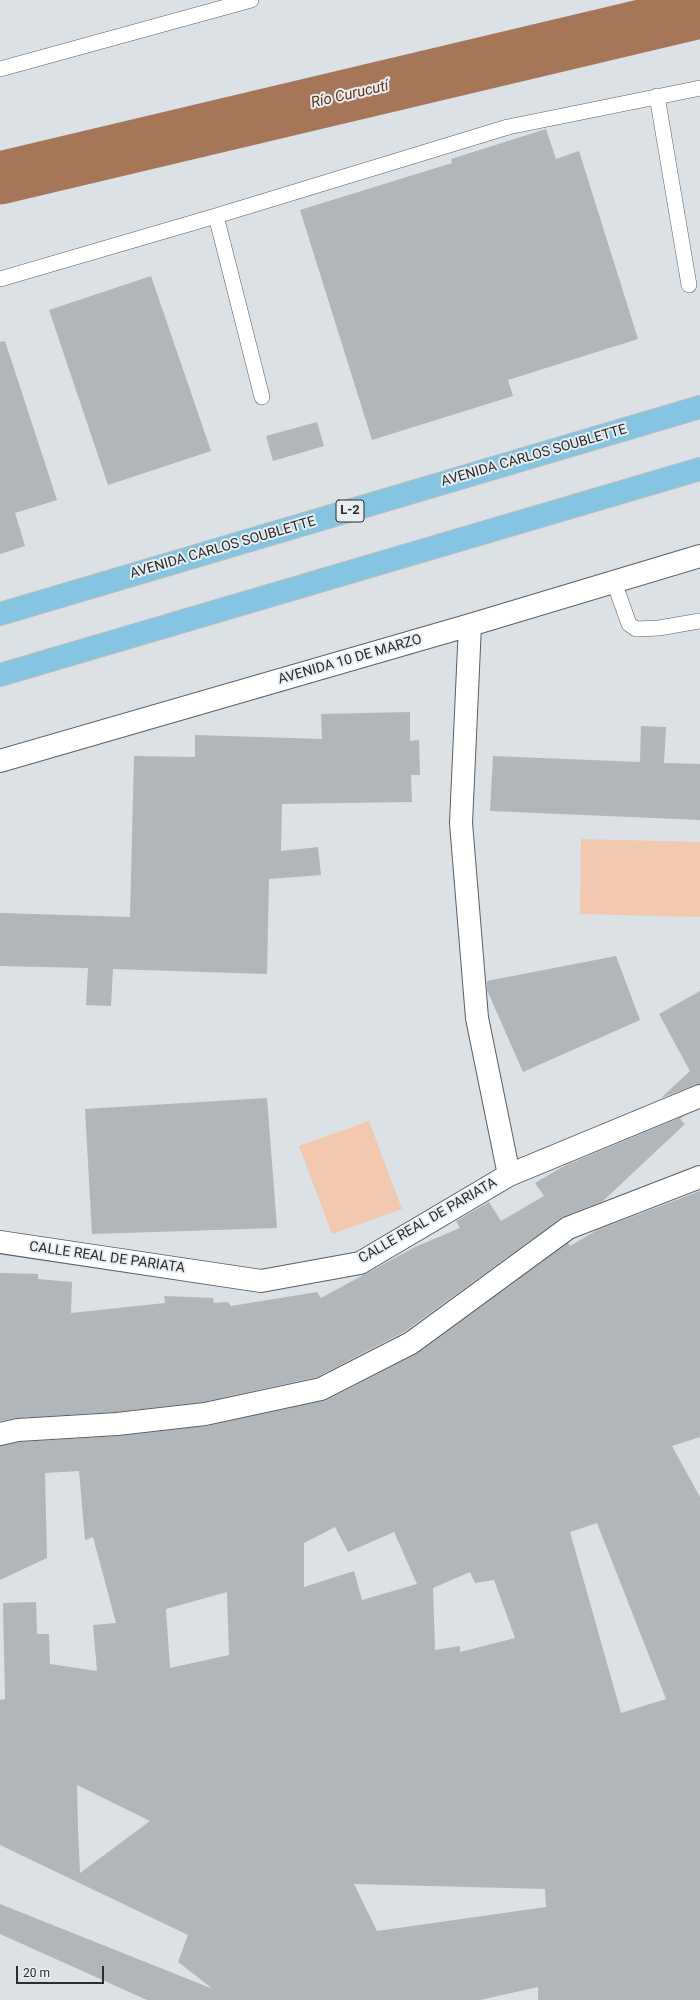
<!DOCTYPE html>
<meta charset="utf-8">
<style>
body{margin:0}
#map{position:relative;width:700px;height:2000px;overflow:hidden;background:#dbe1e4;font-family:Roboto,sans-serif}
canvas{display:block}
.scale{position:absolute;left:16px;top:1966px;width:88px;height:18px;box-sizing:border-box;border:2px solid #2a2c2d;border-top:0;padding-left:5px;font-size:12px;line-height:14px;white-space:nowrap;color:#2a2c2d;-webkit-text-stroke:3px #e8eef2;paint-order:stroke}
</style>
<div id="map">
<canvas width="700" height="2000"></canvas>
<div class="scale">20 m</div>
</div>
<script>
const g = document.querySelector('canvas').getContext('2d');
g.lineJoin = 'round';
function paint(path, color) {
  g.fillStyle = color;
  g.fill(path, 'evenodd');
}
function toPath(rows) {
  const path = new Path2D();
  for (const r of rows) {
    path.moveTo(r[0], r[1]);
    for (let i = 2; i < r.length; i += 2) path.lineTo(r[i], r[i + 1]);
  }
  return path;
}
function stroke(path, color, width, dash) {
  g.strokeStyle = color;
  g.lineWidth = width;
  g.lineCap = dash ? 'butt' : 'round';
  g.setLineDash(dash || []);
  g.stroke(path);
}
function drawText(font, color, halo, rows, align = 'center') {
  g.font = font + ' Roboto,sans-serif';
  g.lineWidth = 4;
  g.setLineDash([]);
  g.textBaseline = 'middle';
  g.strokeStyle = halo;
  g.fillStyle = color;
  for (const [text, x, y, turn = 0] of rows) {
    g.save();
    g.translate(x, y);
    g.rotate((+turn || 0) * Math.PI / 180);
    g.textAlign = isNaN(turn) ? turn : align;
    if (halo) g.strokeText(text, 0, 0);
    g.fillText(text, 0, 0);
    g.restore();
  }
}
const green = toPath([
 [581,839,700,842,700,917,580,914],
 [369,1121,402,1209,332,1234,299,1146]
]);
const river = toPath([
 [0,178,700,12]
]);
const building = toPath([
 [546,129,556,159,579,151,638,339,508,380,513,396,372,440,300,210,452,163,451,159],
 [151,276,211,451,108,485,49,310],
 [5,341,57,500,15,513,25,546,0,554,0,342],
 [317,422,324,446,273,461,266,436],
 [410,712,410,741,419,740,420,775,411,775,412,802,282,804,281,851,318,847,321,875,269,879,267,974,113,969,111,1006,86,1005,88,968,0,966,0,913,130,917,134,756,195,757,195,735,322,739,321,714],
 [641,726,666,727,664,763,700,764,700,820,490,811,493,756,640,762],
 [616,956,640,1020,523,1072,487,990,487,981],
 [700,991,700,1084,661,1098,690,1071,659,1014],
 [267,1098,277,1228,92,1234,85,1109],
 [686,1115,680,1119,685,1124,603,1201,561,1218,404,1332,317,1377,203,1402,116,1412,17,1418,0,1421,0,1273,38,1274,38,1279,72,1282,71,1313,165,1303,164,1296,213,1298,214,1303,228,1302,231,1306,317,1292,321,1298,415,1247,460,1228,456,1221,489,1202,501,1221,544,1196,535,1183,564,1166],
 [700,1191,700,1437,672,1446,700,1497,700,2000,538,2000,538,1987,480,2000,147,2000,0,1934,0,1904,213,1989,178,1962,188,1935,0,1845,0,1700,5,1699,3,1603,36,1602,37,1634,49,1634,50,1664,97,1671,93,1625,116,1623,93,1537,85,1540,79,1471,45,1473,47,1558,0,1580,0,1446,20,1442,118,1436,206,1426,327,1400,418,1353,568,1243,570,1246,597,1230],
 [597,1523,666,1699,621,1713,570,1532],
 [335,1527,348,1552,394,1532,417,1584,362,1600,354,1571,304,1587,304,1543],
 [470,1572,475,1583,494,1580,515,1638,460,1652,460,1646,435,1650,433,1588],
 [227,1592,229,1655,170,1668,166,1609],
 [77,1785,150,1821,80,1873,78,1830],
 [354,1884,545,1889,546,1907,377,1931]
]);
const lane = toPath([
 [0,69,251,0],
 [657,96,689,285],
 [216,216,262,397],
 [0,279,216,216,508,127,700,88],
 [614,582,629,624,636,629,659,628,700,621]
]);
const street = toPath([
 [470,625,461,823,477,1018,509,1175],
 [0,761,470,625,700,556],
 [0,1242,261,1281,360,1263,509,1175,700,1096],
 [0,1434,18,1430,117,1424,205,1414,321,1389,411,1343,568,1228,700,1177]
]);
const primary = toPath([
 [0,614,700,407],
 [0,675,700,469]
]);
const shields = [
 [350,511,28]
];
const shieldNames = [
 ["L-2",350,511]
];
const streetNames = [
 ["AVENIDA CARLOS SOUBLETTE",534,456,-16],
 ["AVENIDA CARLOS SOUBLETTE",223,548,-16],
 ["AVENIDA 10 DE MARZO",350,660,-16],
 ["CALLE REAL DE PARIATA",428,1221,-30],
 ["CALLE REAL DE PARIATA",107,1258,8]
];
const waterNames = [
 ["Río Curucutí",350,95,-13]
];
paint(green, '#f2c8af');
stroke(river, '#a67659', 53);
paint(building, '#b0b6b9');
stroke(lane, '#595e61', 16);
stroke(street, '#595e61', 24);
stroke(primary, '#bbbbbc', 24);
stroke(lane, '#fff', 15);
stroke(street, '#fff', 22);
stroke(primary, '#85c5e2', 22);
for (const [x, y, w] of shields) {
  const box = new Path2D();
  box.roundRect(x - w / 2, y - 11, w, 22, 3);
  g.fillStyle = '#e8eef2';
  g.fill(box);
  stroke(box, '#2a2c2d', 1);
}
drawText('bold 13px', '#2a2c2d', null, shieldNames);
drawText('14px', '#2a2c2d', '#e8eef2', streetNames);
drawText('italic 15px', '#663613', '#e8eef2', waterNames);
</script>
